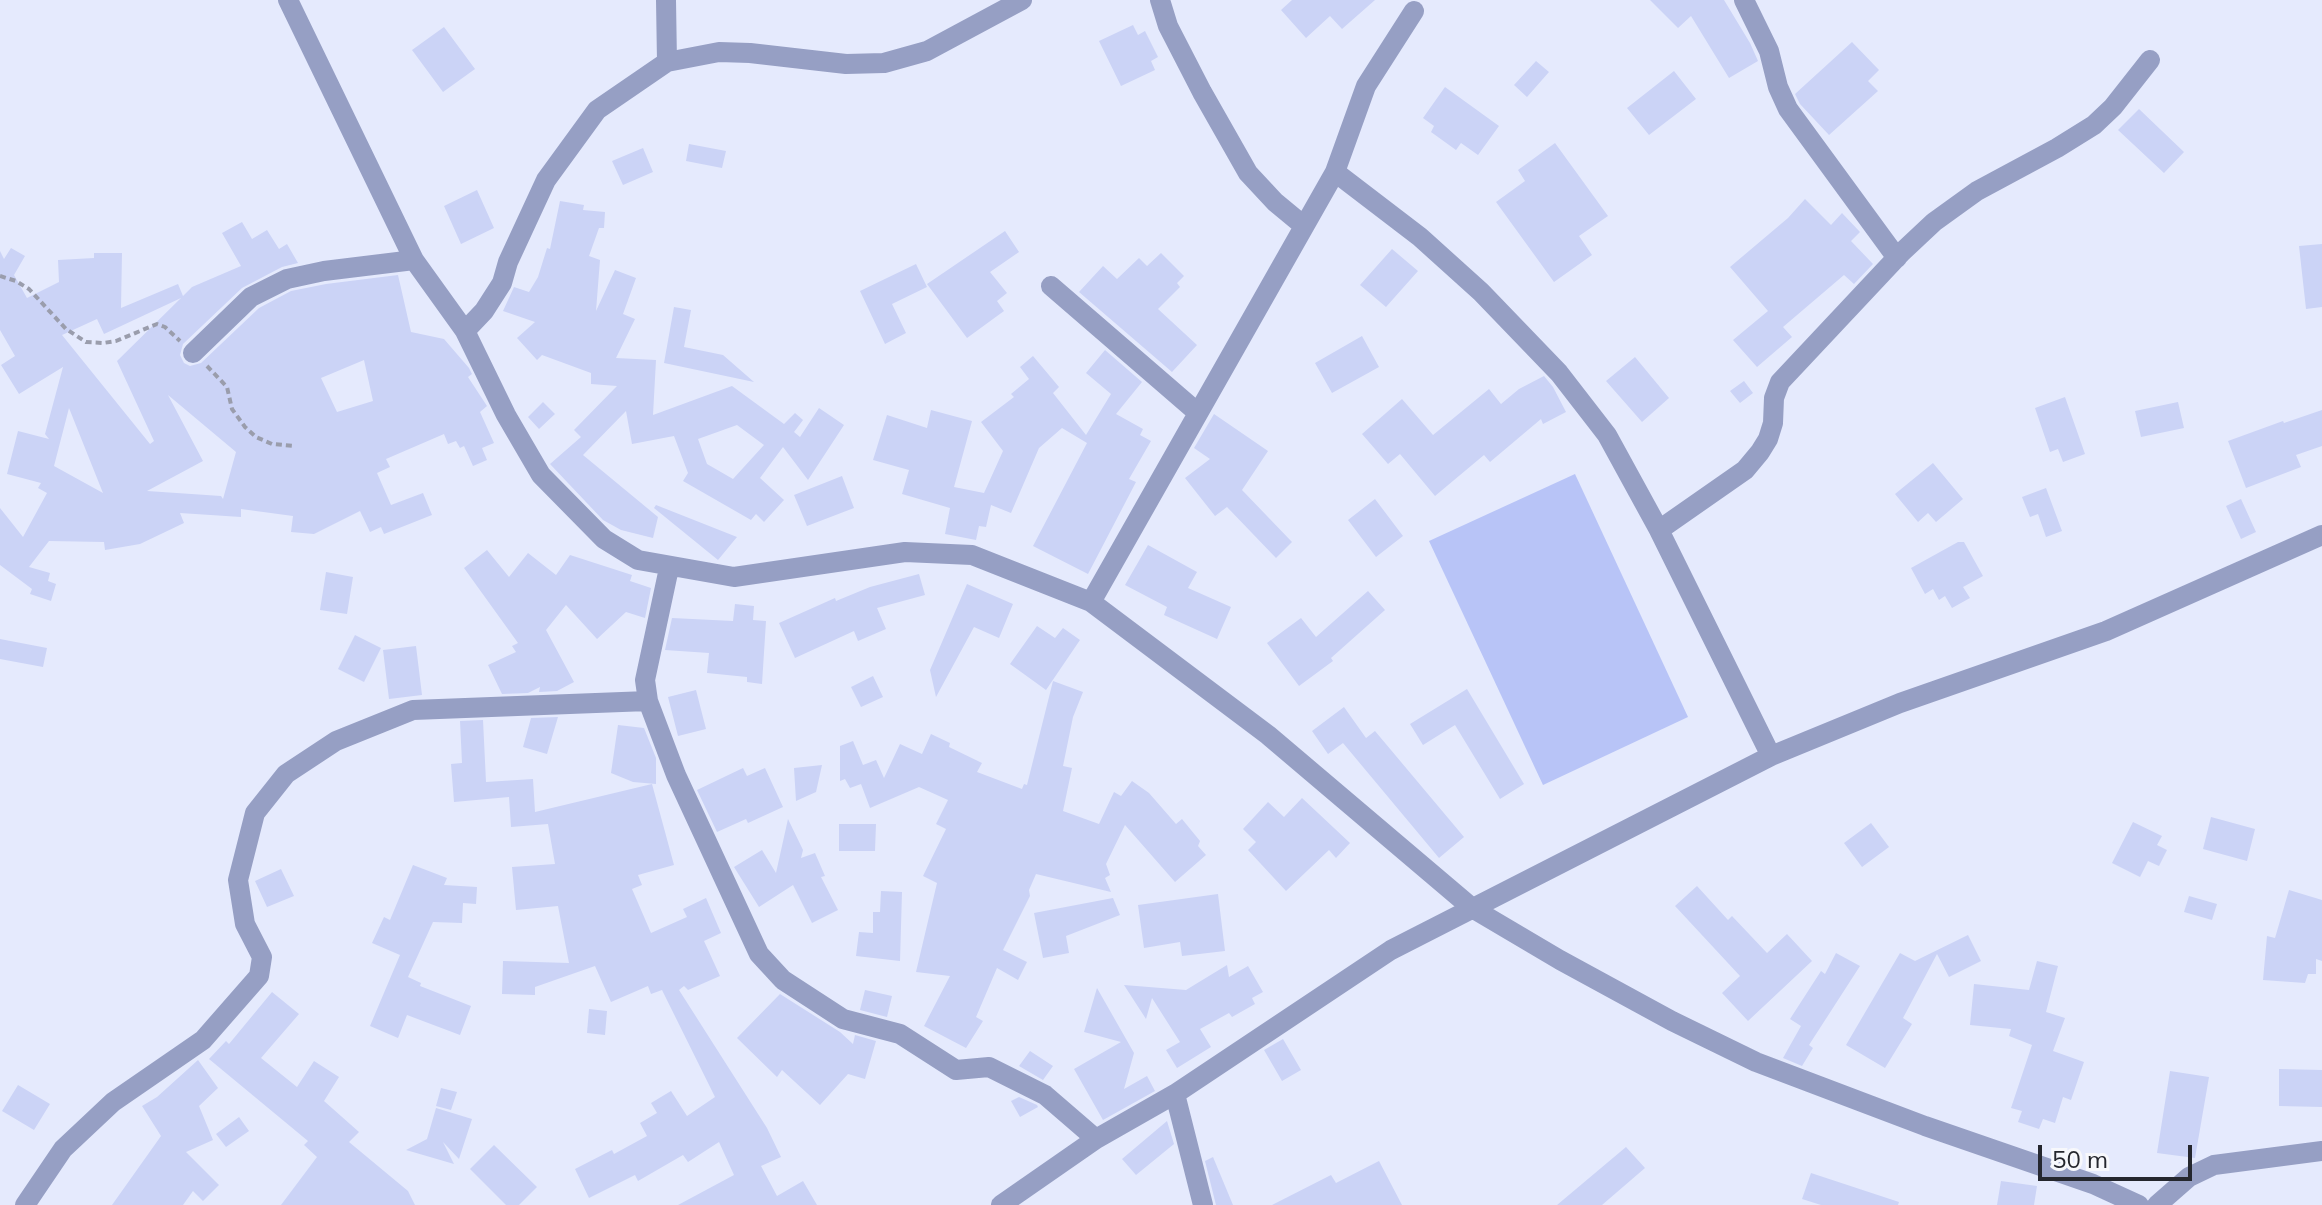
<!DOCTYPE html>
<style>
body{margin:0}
#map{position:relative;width:2322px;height:1205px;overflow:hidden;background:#e5eafd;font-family:Mulish,sans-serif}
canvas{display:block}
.scale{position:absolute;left:2038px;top:1145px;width:154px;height:36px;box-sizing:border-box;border:4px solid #25272e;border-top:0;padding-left:10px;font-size:24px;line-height:28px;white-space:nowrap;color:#25272e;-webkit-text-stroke:6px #f7f8fc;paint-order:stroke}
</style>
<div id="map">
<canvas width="2322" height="1205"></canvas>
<div class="scale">50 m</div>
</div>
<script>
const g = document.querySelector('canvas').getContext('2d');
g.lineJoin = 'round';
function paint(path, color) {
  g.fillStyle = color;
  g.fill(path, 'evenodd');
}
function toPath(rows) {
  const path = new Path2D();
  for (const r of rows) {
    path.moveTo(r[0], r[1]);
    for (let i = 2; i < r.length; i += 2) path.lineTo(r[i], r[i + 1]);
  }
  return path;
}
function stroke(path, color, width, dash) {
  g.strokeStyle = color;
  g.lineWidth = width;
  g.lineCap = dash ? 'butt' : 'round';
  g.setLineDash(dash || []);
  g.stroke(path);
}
const green = toPath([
 [1575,474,1688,717,1543,785,1429,541]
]);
const building = toPath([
 [1292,0,1375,0,1342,29,1330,16,1306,38,1281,10],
 [1650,0,1724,0,1750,43,1758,61,1729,78,1691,16,1678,28],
 [1133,25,1138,35,1145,31,1158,57,1151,61,1155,70,1121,86,1099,41],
 [444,27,475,69,443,92,412,50],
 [1852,42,1879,70,1868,81,1878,91,1829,135,1800,104,1795,94],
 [1536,61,1549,72,1527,97,1514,85],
 [1674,71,1696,99,1649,135,1627,108],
 [1445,87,1499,126,1478,155,1461,143,1456,150,1431,132,1434,126,1423,118],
 [2139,109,2184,152,2164,173,2118,130],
 [1555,143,1608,216,1579,236,1592,255,1554,282,1496,202,1525,181,1518,170],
 [689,144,726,151,722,168,686,161],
 [643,148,653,172,623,185,612,161],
 [477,190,494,228,461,244,444,206],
 [1805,199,1831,225,1842,213,1860,232,1851,241,1873,264,1854,284,1844,275,1783,327,1792,337,1757,367,1733,340,1768,311,1730,267,1788,218],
 [560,201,584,205,583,210,605,212,604,228,599,228,589,256,600,260,596,311,615,270,636,278,623,314,635,319,616,358,656,360,653,415,732,386,784,424,795,413,803,420,794,432,800,437,819,408,844,425,808,480,783,447,760,478,784,500,764,522,756,514,751,520,683,481,688,473,674,436,632,444,626,411,583,455,658,517,653,538,621,530,603,520,550,464,581,437,574,430,617,386,591,384,591,373,542,355,537,360,517,338,535,322,503,311,514,287,529,292,538,277,547,248,550,249],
 [737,425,764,445,733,479,707,464,698,439],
 [242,222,252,239,267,230,279,249,287,244,298,263,282,267,242,288,183,344,180,355,184,363,190,366,201,363,259,308,291,291,326,284,398,275,411,332,444,339,469,368,472,374,468,377,487,406,480,412,494,443,482,448,487,460,473,466,464,446,460,448,456,441,448,444,444,434,386,459,390,467,377,473,391,505,423,493,432,515,384,534,381,527,370,532,360,511,314,534,291,532,293,516,241,509,241,517,180,513,184,523,140,544,105,550,104,542,49,541,29,567,50,573,48,581,56,584,51,601,30,594,32,589,0,565,0,508,23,537,47,493,38,488,41,483,7,474,18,431,49,439,45,434,63,367,19,394,1,365,15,356,0,330,0,251,4,259,11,248,25,256,14,275,27,298,59,282,58,260,94,258,94,253,122,253,121,308,178,284,183,296,192,287,241,266,222,233],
 [181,298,117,361,154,441,150,444,62,335,97,319,104,334],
 [364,360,373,401,337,412,321,378],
 [168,395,236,452,223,499,221,496,147,491,203,461],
 [69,408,103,493,54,466],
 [1005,231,1019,252,990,272,1007,293,997,301,1004,311,967,338,927,284],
 [2322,244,2322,307,2306,309,2299,246],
 [1392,249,1418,271,1386,307,1360,285],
 [1161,253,1184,276,1177,283,1180,287,1158,309,1197,345,1172,372,1079,292,1103,266,1117,279,1139,258,1147,266],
 [916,264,927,287,892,304,906,333,885,344,860,291],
 [674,307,691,310,684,347,723,355,754,382,664,363],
 [1362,336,1379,367,1332,393,1315,363],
 [1105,350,1142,382,1116,414,1143,429,1140,435,1151,441,1129,479,1136,482,1088,574,1033,546,1087,443,1062,428,1039,448,1011,513,991,505,986,527,979,526,976,540,945,534,950,508,902,494,909,470,873,460,887,415,927,428,931,410,972,421,954,487,984,493,1003,451,981,422,1014,397,1011,394,1029,379,1020,367,1033,356,1059,387,1053,393,1086,435,1111,394,1086,373],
 [1635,357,1669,398,1642,422,1606,381],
 [1544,376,1553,387,1566,412,1543,424,1541,419,1490,462,1484,455,1435,496,1400,454,1388,464,1362,434,1402,399,1433,435,1489,389,1501,404,1519,389],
 [1744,381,1753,393,1740,403,1730,391],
 [2065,397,2085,454,2063,462,2058,449,2050,452,2035,408],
 [543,402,555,414,539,429,528,417],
 [2178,402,2184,428,2141,437,2135,411],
 [2322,410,2322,446,2296,455,2301,467,2246,488,2228,441,2283,421,2284,423],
 [1214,414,1268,451,1242,490,1292,542,1276,558,1227,507,1215,516,1185,478,1210,459,1194,448],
 [1933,463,1963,499,1936,522,1928,513,1918,522,1895,494],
 [842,476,854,508,807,526,794,495],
 [2046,488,2062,531,2046,537,2038,514,2030,517,2022,497],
 [1375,499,1403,536,1376,557,1348,520],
 [2241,499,2256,532,2241,539,2226,506],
 [656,505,737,537,718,560,654,508],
 [1958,542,1964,542,1983,576,1963,587,1970,598,1952,608,1945,596,1939,600,1933,589,1925,594,1911,568],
 [1148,545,1197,572,1188,588,1231,607,1217,639,1164,615,1167,607,1125,585],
 [487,550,509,577,528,553,556,575,570,555,632,575,630,581,651,588,645,618,626,612,597,639,566,605,546,630,574,682,557,691,539,692,540,687,528,693,502,694,488,665,516,652,512,646,518,643,464,568],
 [326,572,353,577,347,614,320,610],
 [919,574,925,595,877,608,886,629,858,641,854,631,795,658,779,623,835,598,836,601,870,587],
 [967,584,1013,604,999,638,974,627,936,697,930,670],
 [1368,591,1385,610,1331,658,1333,661,1299,686,1267,643,1301,618,1316,637],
 [735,604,754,606,753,620,766,621,762,684,747,682,747,677,707,673,709,653,665,650,672,618,733,621],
 [1037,626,1055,638,1063,628,1080,640,1046,690,1010,664],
 [355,635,381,648,364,682,338,669],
 [0,639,47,648,43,667,0,659],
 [416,646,422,695,389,699,383,650],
 [873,676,883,697,861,707,851,687],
 [1053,681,1083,692,1073,717,1063,766,1072,768,1063,811,1099,824,1114,792,1121,796,1132,781,1149,793,1176,824,1182,819,1200,841,1198,846,1206,855,1175,882,1125,825,1106,864,1110,875,1105,878,1111,892,1036,874,1029,890,1030,896,1003,950,1027,962,1018,980,997,968,976,1017,983,1021,966,1048,924,1026,950,976,916,972,937,883,923,876,946,829,936,824,948,800,919,787,870,808,861,784,850,788,845,779,840,781,840,746,853,741,863,765,876,760,884,778,900,744,922,754,931,734,950,743,949,747,982,763,977,772,1022,789,1024,784,1027,785],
 [1467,689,1524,784,1500,799,1455,725,1423,745,1410,724],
 [696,690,706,729,678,736,668,697],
 [1344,707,1366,738,1375,731,1464,837,1439,858,1343,743,1328,754,1312,731],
 [558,717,547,754,523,747,531,718],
 [483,720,486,782,533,779,535,812,652,784,674,865,638,875,642,885,632,889,651,933,687,917,683,909,706,898,721,933,704,941,720,976,688,990,684,986,679,990,767,1128,781,1157,761,1166,777,1196,803,1181,817,1205,678,1205,734,1175,719,1142,688,1162,683,1155,638,1181,635,1175,589,1198,575,1169,612,1150,614,1154,647,1136,640,1123,657,1113,651,1103,671,1091,687,1116,715,1097,662,990,651,994,648,986,611,1002,595,966,535,987,535,995,502,994,503,961,569,963,558,906,516,910,512,867,555,864,548,824,511,827,509,797,454,802,451,764,462,763,460,721],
 [618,725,644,728,656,758,656,784,633,782,611,773],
 [822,765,816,792,796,801,794,768],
 [743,768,747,776,765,768,783,807,748,823,746,819,717,832,697,790],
 [1302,798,1350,843,1336,858,1329,850,1286,891,1248,850,1256,842,1243,829,1268,802,1284,817],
 [2211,817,2255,829,2247,861,2203,849],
 [788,819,803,850,801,858,815,853,825,876,821,877,838,910,812,923,793,885,759,907,734,867,762,850,776,873],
 [2133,822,2162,836,2157,845,2167,850,2159,866,2148,861,2140,877,2112,863],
 [1871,823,1889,847,1862,867,1844,843],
 [839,824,876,824,875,851,839,851],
 [413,865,447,878,444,885,477,887,476,904,463,903,462,923,433,922,408,977,421,983,420,986,471,1006,460,1035,407,1015,398,1038,370,1026,400,955,372,943,384,917,390,920],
 [281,869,294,896,267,907,255,881],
 [1697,886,1728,920,1732,916,1767,953,1787,934,1812,961,1748,1021,1722,993,1740,976,1675,906],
 [2289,890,2322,900,2322,961,2316,959,2316,974,2308,974,2305,983,2263,980,2267,936,2275,938],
 [881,891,902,892,900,961,856,956,859,932,873,933,873,912,880,912],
 [1218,894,1225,951,1182,956,1180,942,1144,948,1138,905],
 [2189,896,2217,904,2212,920,2184,912],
 [1113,898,1120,915,1066,936,1069,953,1043,958,1034,913],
 [1968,935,1981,961,1949,977,1937,954,1903,1018,1912,1024,1885,1068,1846,1045,1900,953,1915,961],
 [1836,953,1860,966,1809,1045,1813,1048,1802,1066,1783,1058,1801,1026,1790,1019,1821,971,1825,974],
 [2037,961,2058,966,2046,1012,2065,1018,2053,1051,2084,1062,2071,1100,2063,1097,2055,1123,2043,1119,2039,1129,2018,1122,2022,1111,2011,1108,2032,1045,2009,1036,2011,1029,1970,1025,1974,984,2029,990],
 [1227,965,1229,977,1248,966,1263,992,1252,998,1255,1004,1232,1017,1229,1013,1200,1029,1211,1047,1177,1068,1166,1050,1180,1042,1152,998,1146,1019,1124,985,1186,990],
 [1097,988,1134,1053,1124,1089,1147,1076,1155,1091,1103,1120,1074,1069,1121,1042,1084,1032],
 [865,990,892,996,887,1017,860,1010],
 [272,992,299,1014,261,1058,297,1087,314,1061,339,1077,324,1101,359,1132,349,1142,408,1191,415,1205,281,1205,317,1157,304,1145,308,1141,209,1059,226,1041,229,1044],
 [780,994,840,1032,853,1044,855,1035,876,1041,865,1079,848,1074,820,1105,782,1070,777,1077,737,1038],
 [589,1009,607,1011,605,1035,587,1033],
 [1283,1039,1301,1070,1282,1081,1264,1050],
 [1030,1051,1053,1066,1043,1080,1019,1066],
 [198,1060,218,1088,199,1106,213,1140,186,1152,219,1185,203,1201,193,1191,183,1205,112,1205,161,1136,142,1106,157,1097],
 [2279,1069,2322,1070,2322,1107,2279,1106],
 [2170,1071,2209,1077,2195,1158,2157,1153],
 [18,1085,50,1104,34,1130,2,1111],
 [441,1088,457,1092,451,1110,436,1106],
 [1019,1097,1037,1105,1038,1107,1020,1117,1011,1101],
 [436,1108,472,1119,459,1159,443,1142,454,1164,406,1150,427,1139],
 [239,1117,249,1131,226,1147,216,1134],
 [1167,1121,1174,1144,1136,1175,1122,1159],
 [494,1145,537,1187,519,1205,506,1205,470,1169],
 [1626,1147,1645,1168,1602,1205,1557,1205],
 [1213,1157,1233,1205,1216,1205,1205,1161],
 [1379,1161,1402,1205,1272,1205,1331,1175,1336,1183],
 [1811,1173,1899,1202,1898,1205,1821,1205,1802,1199],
 [2001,1181,2037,1186,2034,1205,1997,1205]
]);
const path = toPath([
 [0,276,16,281,29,289,66,329,86,342,103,343,116,341,157,324,165,327,180,341],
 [207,366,227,387,232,409,245,427,256,437,272,444,295,446]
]);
const minor = toPath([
 [288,0,414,260,465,331,506,415,541,475,604,539,638,560,734,577,905,552,972,555,1091,602,1268,735,1472,908,1560,960,1672,1021,1756,1062,1925,1126,2093,1184,2139,1205],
 [666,0,667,62],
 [1160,0,1168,26,1202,92,1248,173,1275,202,1304,226],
 [1744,0,1769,51,1778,87,1788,109,1897,258],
 [1335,172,1420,237,1481,292,1559,373,1607,435,1659,530,1771,756],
 [1051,286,1198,413],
 [465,331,484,311,502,283,508,262,546,180,597,110,667,62,719,52,750,53,846,64,884,63,927,51,1022,0],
 [193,353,251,297,287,279,324,271,414,260],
 [1659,530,1745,470,1760,452,1768,439,1773,423,1774,398,1780,382,1902,252,1934,222,1977,191,2057,148,2094,125,2113,107,2150,60],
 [669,568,645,680,648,701,676,775,759,954,783,980,843,1019,900,1034,956,1070,989,1067,1045,1095,1096,1139],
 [1091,602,1335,172,1366,86,1414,11],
 [1175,1094,1203,1205],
 [25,1205,63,1149,113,1102,203,1040,259,976,262,957,245,924,238,880,255,813,286,774,336,741,413,710,648,701],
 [1001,1205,1096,1139,1175,1094,1391,950,1771,756,1900,703,2106,631,2322,535],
 [2157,1205,2189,1177,2214,1165,2322,1151]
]);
paint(green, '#b8c4f7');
paint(building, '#cbd3f6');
stroke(path, '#9a9dac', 4, [6, 4]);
stroke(minor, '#969fc4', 20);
</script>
